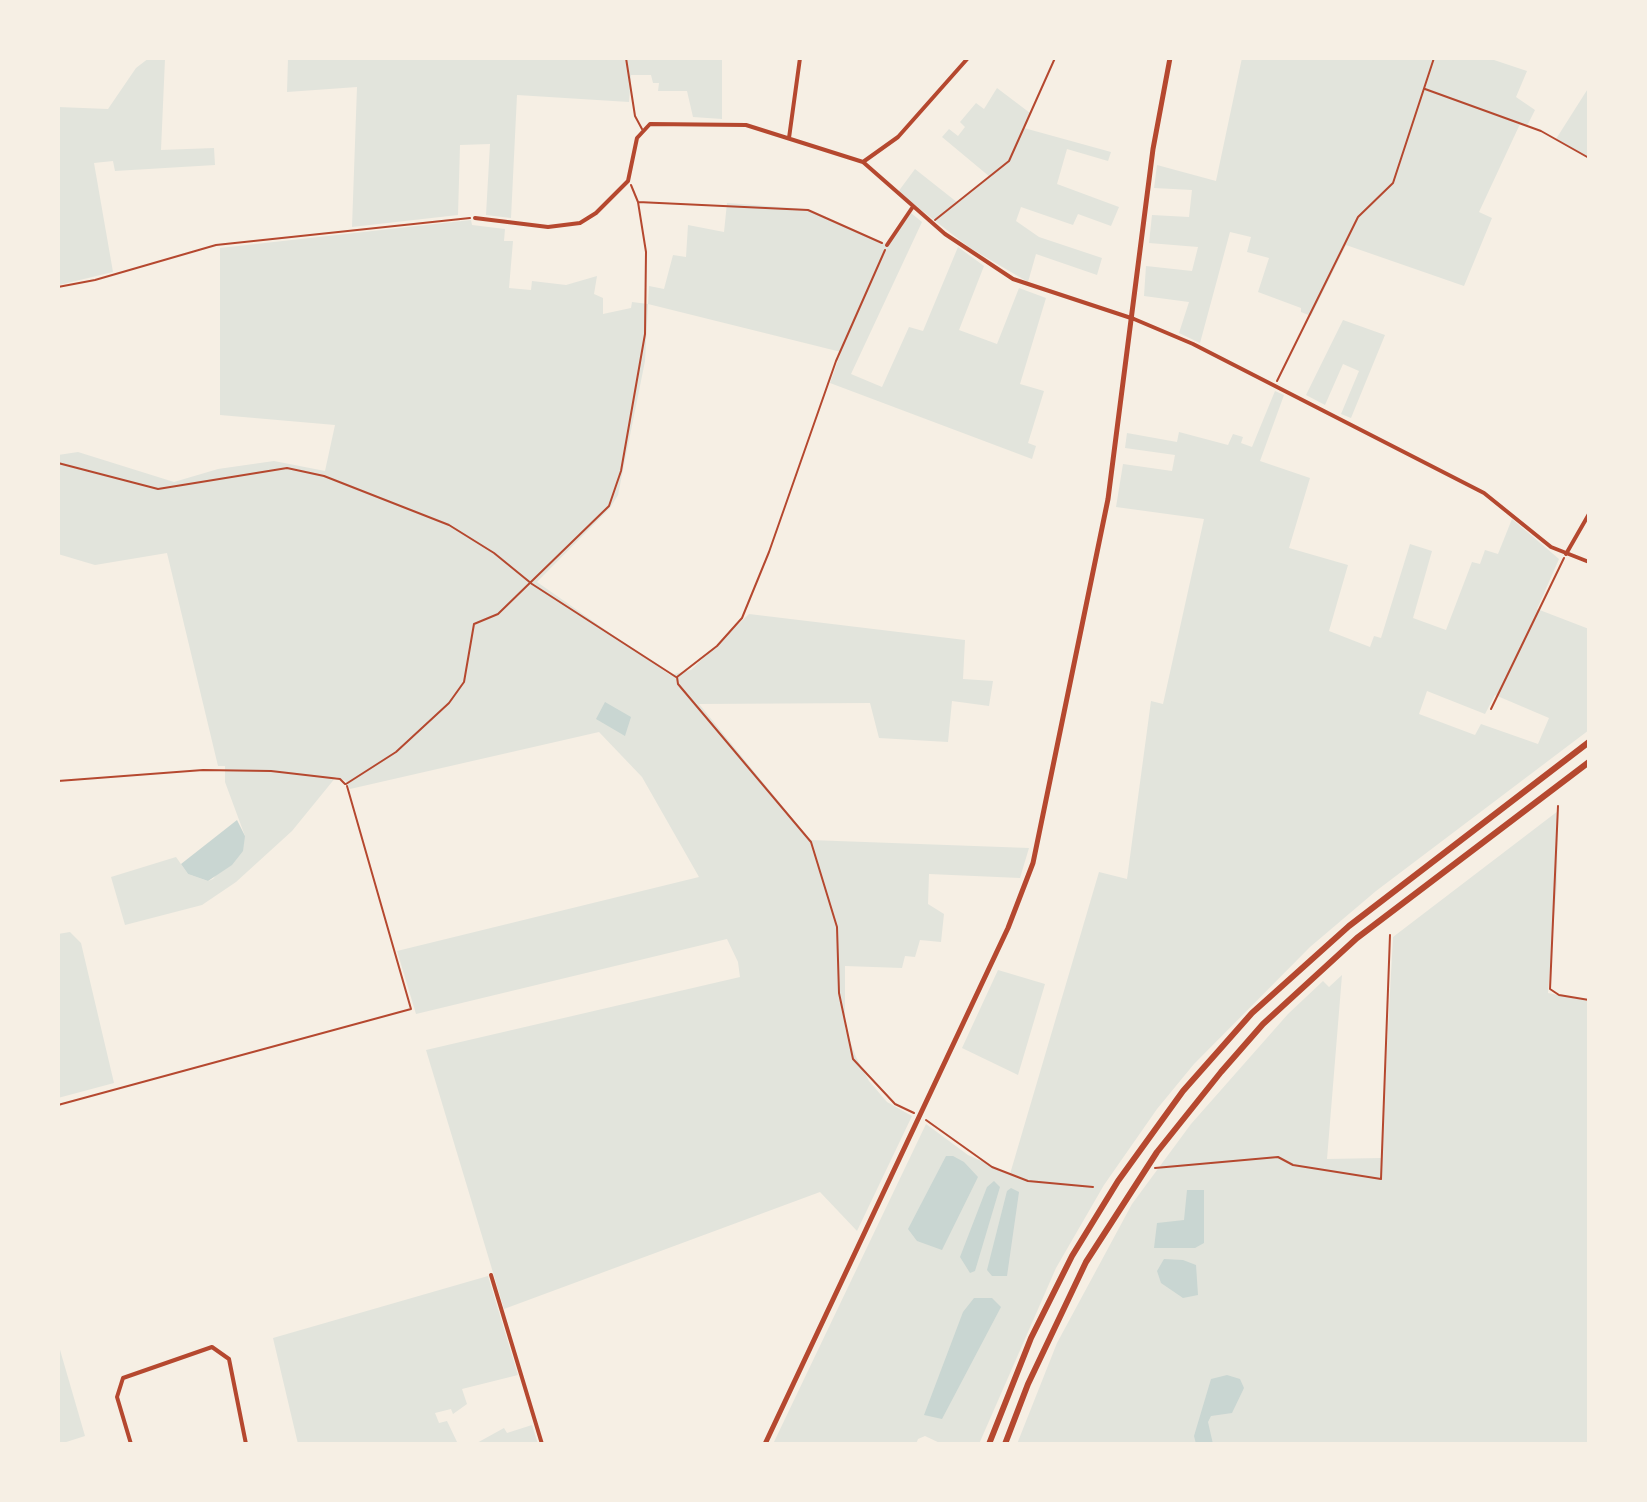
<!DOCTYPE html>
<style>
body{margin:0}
#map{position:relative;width:1647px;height:1502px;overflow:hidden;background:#f6efe4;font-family:"PT Sans Narrow",sans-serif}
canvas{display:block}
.frame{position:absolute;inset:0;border:60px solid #f6efe4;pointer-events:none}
</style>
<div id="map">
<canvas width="1647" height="1502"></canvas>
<div class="frame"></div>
</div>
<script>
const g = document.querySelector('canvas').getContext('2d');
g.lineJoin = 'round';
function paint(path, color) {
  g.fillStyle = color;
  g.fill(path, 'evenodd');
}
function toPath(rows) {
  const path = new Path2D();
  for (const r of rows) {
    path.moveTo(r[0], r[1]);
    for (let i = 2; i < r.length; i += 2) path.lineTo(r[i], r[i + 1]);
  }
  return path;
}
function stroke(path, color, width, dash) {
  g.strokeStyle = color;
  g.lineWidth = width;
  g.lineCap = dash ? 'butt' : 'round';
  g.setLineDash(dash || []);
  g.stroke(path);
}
const green = toPath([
 [149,58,195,58,165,59,161,150,214,148,215,165,115,171,113,161,94,163,113,272,59,285,58,107,108,109,136,68],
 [288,58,722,58,722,119,693,117,687,91,658,91,659,83,653,83,651,75,631,75,629,102,517,95,511,218,486,215,490,144,460,145,458,215,352,227,357,87,287,92],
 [1242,58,1488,58,1527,71,1516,97,1535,110,1527,126,1520,124,1479,212,1492,218,1464,286,1346,245,1311,316,1301,312,1301,308,1258,292,1269,258,1247,252,1251,237,1230,232,1200,343,1179,333,1189,302,1144,296,1146,266,1192,271,1198,247,1149,243,1152,215,1189,217,1192,190,1154,188,1157,165,1216,181],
 [1589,87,1589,159,1556,139],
 [997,88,1030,113,1024,128,1111,152,1108,161,1067,149,1057,184,1119,207,1111,226,1078,214,1073,225,1021,207,1016,221,1039,237,1102,258,1097,275,1036,254,1028,282,970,248,898,192,915,169,958,203,990,177,942,137,949,129,958,136,965,127,960,122,976,103,984,109],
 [727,203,806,209,888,245,911,213,922,222,851,374,882,387,909,327,923,331,958,247,984,266,959,330,997,344,1019,288,1046,298,1020,384,1044,391,1028,443,1036,446,1032,459,830,383,841,352,648,304,645,361,618,495,610,508,537,582,670,675,691,670,749,614,965,640,963,679,993,681,989,706,952,701,948,742,879,738,870,703,699,704,810,840,1029,848,1020,878,929,874,928,904,944,914,941,942,920,940,915,957,905,956,902,968,845,966,845,1028,856,1057,869,1081,887,1102,912,1116,857,1231,820,1192,504,1309,426,1050,740,977,738,962,727,939,416,1014,397,951,699,877,642,777,599,732,350,789,346,781,336,777,292,831,236,882,202,905,125,925,111,877,176,857,188,874,208,881,213,879,245,836,225,782,225,766,218,766,167,553,95,565,58,554,58,455,78,452,174,482,218,469,274,461,325,471,335,425,220,415,220,248,471,220,472,225,505,229,504,241,513,241,509,288,531,290,532,281,566,285,597,276,594,294,603,298,603,314,631,308,632,302,648,304,649,286,664,289,673,255,686,257,688,225,724,232],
 [1343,320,1385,335,1351,418,1341,414,1359,371,1343,364,1325,405,1306,395],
 [1275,391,1284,395,1260,461,1310,478,1289,548,1348,565,1329,631,1370,647,1374,636,1381,638,1410,544,1432,551,1413,618,1446,630,1472,562,1480,564,1485,550,1498,554,1512,519,1559,559,1537,609,1589,629,1589,730,1376,891,1310,947,1194,1064,1157,1109,1104,1185,1056,1268,979,1444,942,1444,925,1436,918,1439,916,1444,773,1444,926,1124,968,1155,1010,1174,1099,872,1127,879,1151,701,1163,704,1204,519,1116,507,1123,464,1172,471,1175,455,1125,448,1127,433,1177,442,1179,432,1228,445,1233,434,1243,437,1241,443,1252,447],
 [1427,691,1485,714,1495,695,1549,718,1538,744,1481,724,1475,735,1419,714],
 [1558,811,1557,883,1548,993,1589,1001,1589,1444,1017,1444,1057,1343,1132,1204,1191,1124,1288,1014,1323,981,1329,987,1342,975,1327,1159,1381,1158,1393,937],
 [70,932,81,943,114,1083,58,1098,58,934],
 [998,970,1045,984,1018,1075,962,1048],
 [488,1276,518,1375,462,1389,467,1404,453,1414,451,1409,435,1413,439,1423,447,1421,458,1444,298,1444,273,1338],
 [58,1343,85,1436,60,1444,58,1444],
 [532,1425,538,1444,475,1444,504,1428,507,1433]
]);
const water = toPath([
 [605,702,631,717,625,736,596,719],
 [237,820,245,836,243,851,232,865,208,881,188,874,181,864],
 [946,1156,953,1156,964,1162,978,1177,942,1250,917,1241,908,1229],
 [994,1181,1000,1187,975,1271,970,1273,960,1257,987,1187],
 [1011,1188,1019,1192,1007,1276,992,1276,987,1270,1007,1191],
 [1187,1190,1204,1190,1204,1243,1195,1248,1154,1248,1157,1223,1184,1220],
 [1164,1259,1183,1260,1196,1265,1198,1295,1183,1298,1161,1283,1157,1271],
 [974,1298,992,1298,1001,1307,942,1419,924,1415,963,1312],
 [1227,1375,1240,1379,1244,1388,1232,1413,1211,1416,1208,1422,1213,1444,1196,1444,1194,1436,1211,1379]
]);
const path = toPath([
 [1425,89,1541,131,1589,158],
 [638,202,808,210,882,243],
 [935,220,1009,161,1055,58],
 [885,250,836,361,769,552,742,618,717,646,677,677,678,684,811,842,837,927,839,993,853,1059,895,1104,914,1113],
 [58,287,95,280,216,245,470,218],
 [1277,381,1358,217,1393,183,1434,58],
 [58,463,158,489,287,468,324,476,449,525,494,553,532,584,676,677],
 [1491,709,1564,558],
 [58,781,203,770,271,771,340,779,345,784],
 [346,784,396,752,449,703,464,682,474,624,498,614,609,506,621,471,645,334,646,252,638,202,631,185],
 [1558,806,1550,989,1559,995,1589,1000],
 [58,1105,411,1009,347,786],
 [926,1120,992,1167,1028,1181,1093,1187],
 [1155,1168,1278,1157,1293,1165,1381,1179,1390,935]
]);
const service = toPath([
 [626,58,635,116,642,129]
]);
const minor = toPath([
 [789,138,800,58],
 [863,162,945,234,1013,279,1134,319,1193,344,1484,493,1551,547,1589,562],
 [475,218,548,227,580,223,596,213,628,181,637,138,650,124,746,125,863,162,898,137,968,58],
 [887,245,912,208],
 [1566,554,1589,514],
 [491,1275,542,1444],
 [131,1444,117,1397,123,1378,212,1347,229,1359,246,1444]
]);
const tertiary = toPath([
 [765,1444,1008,928,1033,863,1108,499,1153,149,1170,58]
]);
const trunk = toPath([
 [989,1444,1031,1338,1072,1256,1118,1181,1183,1091,1252,1013,1349,926,1589,742],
 [1005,1444,1028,1384,1086,1262,1157,1152,1221,1072,1263,1024,1357,938,1589,762]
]);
paint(green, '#e2e4dc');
paint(water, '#c9d6d2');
stroke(path, '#b5482f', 2);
stroke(service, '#b5482f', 2);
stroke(minor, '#b5482f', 4);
stroke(tertiary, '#b5482f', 5);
stroke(trunk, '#b5482f', 6);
</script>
